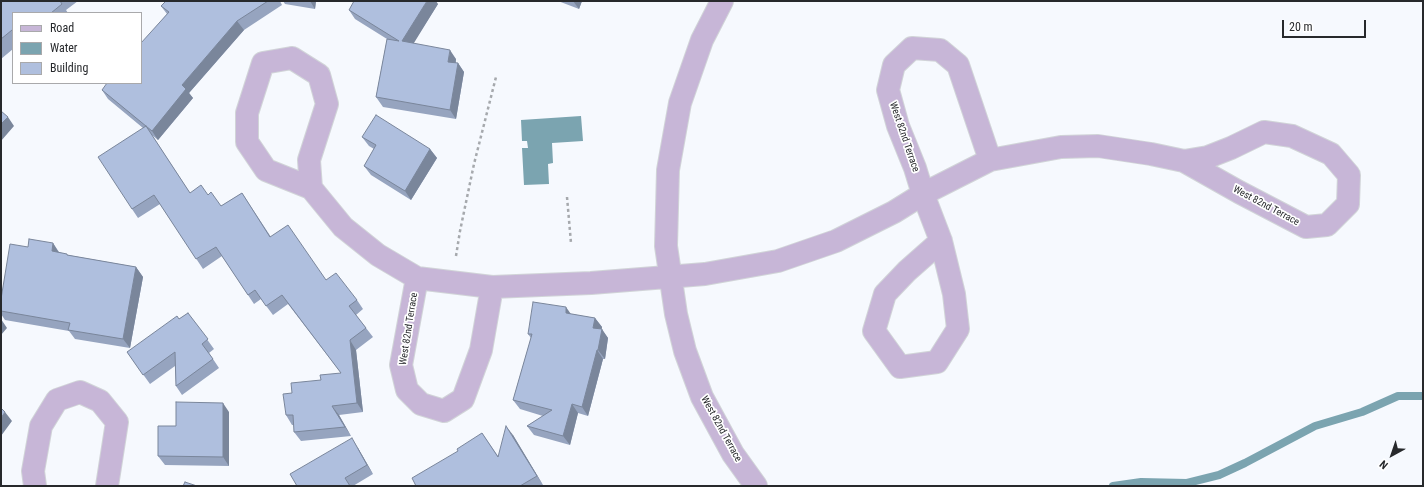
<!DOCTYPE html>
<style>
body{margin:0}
#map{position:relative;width:1424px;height:487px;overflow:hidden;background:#f6f9fe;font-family:"Roboto Condensed",sans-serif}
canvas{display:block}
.frame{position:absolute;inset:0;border:2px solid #27292c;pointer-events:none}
.legend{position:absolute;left:12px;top:12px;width:130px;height:72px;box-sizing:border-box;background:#fff;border:1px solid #a9a9ab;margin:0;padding:5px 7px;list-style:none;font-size:12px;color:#27292c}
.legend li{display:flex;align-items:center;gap:8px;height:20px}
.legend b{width:20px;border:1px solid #a9a9ab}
.north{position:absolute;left:1372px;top:435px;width:40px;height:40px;-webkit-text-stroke:3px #fff;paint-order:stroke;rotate:220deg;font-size:11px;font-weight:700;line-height:16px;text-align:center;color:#27292c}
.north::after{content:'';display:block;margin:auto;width:14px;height:18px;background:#27292c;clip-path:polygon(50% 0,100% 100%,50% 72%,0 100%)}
.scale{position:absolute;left:1282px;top:20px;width:84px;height:18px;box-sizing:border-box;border:2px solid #27292c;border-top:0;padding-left:5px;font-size:12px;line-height:14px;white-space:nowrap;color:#27292c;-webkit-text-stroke:3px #fff;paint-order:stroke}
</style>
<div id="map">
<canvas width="1424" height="487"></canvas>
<div class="frame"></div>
<ul class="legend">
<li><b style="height:5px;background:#c7b6d7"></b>Road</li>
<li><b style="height:11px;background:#7ba4b0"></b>Water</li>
<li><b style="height:11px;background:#afbfde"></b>Building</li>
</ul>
<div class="north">N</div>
<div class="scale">20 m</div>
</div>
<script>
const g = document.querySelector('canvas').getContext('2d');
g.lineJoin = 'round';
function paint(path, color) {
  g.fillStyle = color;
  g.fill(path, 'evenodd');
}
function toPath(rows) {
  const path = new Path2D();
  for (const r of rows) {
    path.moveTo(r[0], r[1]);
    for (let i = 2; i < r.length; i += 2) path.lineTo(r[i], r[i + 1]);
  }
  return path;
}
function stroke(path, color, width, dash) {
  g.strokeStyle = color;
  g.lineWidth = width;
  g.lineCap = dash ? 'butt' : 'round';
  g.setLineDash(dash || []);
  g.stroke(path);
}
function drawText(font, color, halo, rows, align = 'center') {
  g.font = font + ' "Roboto Condensed",sans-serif';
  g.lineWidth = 3.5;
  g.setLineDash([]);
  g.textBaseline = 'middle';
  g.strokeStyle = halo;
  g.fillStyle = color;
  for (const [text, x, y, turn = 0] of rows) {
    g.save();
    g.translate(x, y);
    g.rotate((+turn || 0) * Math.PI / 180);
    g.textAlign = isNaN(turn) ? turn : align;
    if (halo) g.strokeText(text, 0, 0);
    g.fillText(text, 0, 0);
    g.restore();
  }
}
const water = toPath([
 [581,116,583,141,552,143,553,163,548,164,549,184,524,185,522,148,528,148,527,141,522,141,521,120]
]);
const stream = toPath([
 [1113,486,1141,482,1187,483,1219,475,1245,463,1315,426,1362,412,1398,396,1423,396]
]);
const path = toPath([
 [567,197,571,243],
 [456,256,460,231,474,164,496,77]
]);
const minor = toPath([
 [722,1,702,40,680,103,668,170,666,246,676,314,685,351,702,397,733,454,756,486],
 [292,58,319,75,327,104,309,160,311,188,266,170,247,142,247,113,263,63,292,58],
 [311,188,343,227,378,255,417,278,492,287,591,283,705,274,778,261,836,241,894,212,923,194,990,160,1061,147,1098,146,1151,154,1184,161,1239,192,1306,227,1327,225,1348,204,1349,175,1331,154,1292,136,1264,132,1231,148,1208,157,1184,161],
 [941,241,923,194,915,168,898,126,888,90,894,65,912,48,940,50,958,65,990,160],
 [941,241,954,294,958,329,937,362,900,367,874,331,885,294,907,271,941,241],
 [417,278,401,365,407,390,421,404,444,411,463,399,481,350,492,287],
 [35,486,33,471,41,426,57,400,80,392,100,401,117,422,107,486]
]);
const wall = toPath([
 [1,1,78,1,66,10,68,13,13,13,13,49,1,59],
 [166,1,280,1,282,5,244,30,189,93,193,98,158,140,152,135,190,193,208,195,221,206,242,193,271,237,326,280,357,300,363,309,356,315,373,337,356,350,363,412,339,415,351,436,301,441,294,432,294,425,292,425,286,415,292,393,321,380,341,373,288,304,273,315,261,299,254,304,222,256,203,269,160,204,138,218,132,209,143,128,108,99,102,90,167,14,161,6],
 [283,1,316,1,315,9,285,4],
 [558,1,582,1,579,9],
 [438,4,413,43,456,59,456,63,458,63,464,72,456,119,383,107,376,97,387,39,355,19,349,10],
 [362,137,430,149,437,158,411,200,371,175,364,166,374,149,369,146],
 [53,243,59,252,68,255,136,267,143,277,130,348,75,339,69,331,5,320,1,314,1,299],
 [188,313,214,349,209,353,219,368,182,395,176,386,175,366,150,384,127,352,179,319],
 [571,314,595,318,602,327,601,329,608,338,605,359,603,359,588,416,578,413,570,445,534,435,527,426,543,416,520,409,513,400,531,338,528,334],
 [229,412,229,466,165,465,158,456,176,426],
 [482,433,498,456,513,435,543,485,541,486,416,486,458,451],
 [358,448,373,474,353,486,297,486]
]);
const shadedWall = toPath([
 [310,1,316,1,315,9],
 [427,1,436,1,438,4,409,51,402,41],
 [573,1,582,1,579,9],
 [237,21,244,30,189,93,193,98,158,140,152,131,182,85],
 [450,50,456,59,454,71,448,62],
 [458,63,464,72,456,119,450,110],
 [8,117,14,126,1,141,1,124],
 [430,149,437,158,411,200,405,191],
 [53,243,59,253,52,251],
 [136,267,143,277,130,348,123,339],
 [566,307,573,317,566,313],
 [595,318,602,327,600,337,593,328],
 [1,319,7,328,1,335],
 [602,329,608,338,605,359,598,350],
 [350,340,356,350,363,412,357,403],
 [597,350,603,359,588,416,582,407],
 [223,403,229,412,229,466,223,457],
 [572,404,578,413,570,445,563,436],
 [332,406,339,415,351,436,345,427],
 [5,412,12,421,1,436,1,418],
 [506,426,513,435,543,485,537,476],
 [352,438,358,448,373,474,367,465]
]);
const building = toPath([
 [1,1,60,1,62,4,51,13,13,13,13,31,12,30,1,39,1,1],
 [166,1,268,1,237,21,182,85,186,89,152,131,102,90,107,83,141,83,141,43,169,12,161,6,166,1],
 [354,1,427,1,402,41,450,50,448,62,458,63,450,110,376,97,387,39,399,41,349,10,354,1],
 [1,111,8,117,1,124,1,111],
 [376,115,430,149,405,191,364,166,376,145,362,137,376,115],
 [146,126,190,193,201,185,208,195,211,192,221,206,242,193,270,237,288,225,326,280,336,273,357,300,349,306,366,328,350,340,357,403,332,406,345,427,294,432,293,415,286,415,283,394,292,393,291,383,321,380,320,375,341,373,282,295,266,306,255,290,248,295,216,247,196,259,154,195,132,209,98,157,146,126],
 [29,239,53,243,52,251,67,254,67,255,136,267,123,339,68,330,70,323,1,311,1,299,10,244,28,247,29,239],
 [533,302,566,307,566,313,595,318,593,328,602,329,598,350,597,350,582,407,572,404,563,436,527,426,552,410,513,400,532,334,528,334,533,302],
 [188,313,208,339,202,344,213,359,176,386,175,352,143,375,127,352,177,316,179,319,188,313],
 [176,402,223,403,223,457,158,456,158,426,176,426,176,402],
 [1,408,5,412,1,418,1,408],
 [506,426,537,476,520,486,416,486,412,478,458,451,457,449,482,433,498,457,506,426],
 [352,438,367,465,345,478,350,486,297,486,290,474,352,438],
 [185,482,197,486,183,486,185,482]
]);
const streetNames = [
 ["West 82nd Terrace",904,137,71],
 ["West 82nd Terrace",1266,206,28],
 ["West 82nd Terrace",409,329,-81],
 ["West 82nd Terrace",721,429,61]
];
paint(water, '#7ba4b0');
stroke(stream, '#7ba4b0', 8);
stroke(minor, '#d1d4d8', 24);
stroke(path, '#a6a9ad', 2.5, [3, 3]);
stroke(minor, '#c7b6d7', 22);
paint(wall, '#96a4bf');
paint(shadedWall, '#7a869b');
paint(building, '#afbfde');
stroke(building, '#7a869b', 1);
drawText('10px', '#27292c', '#fff', streetNames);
</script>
